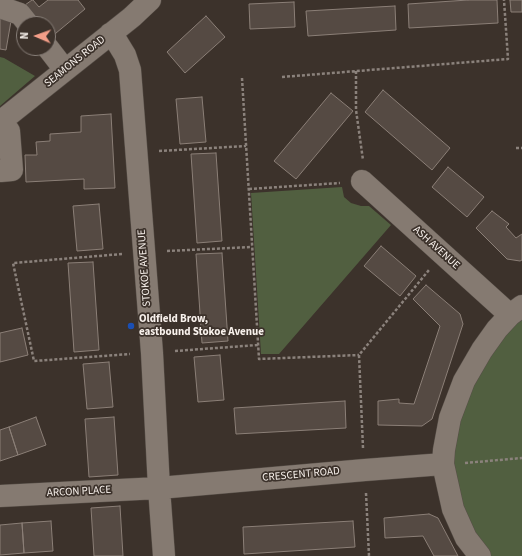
<!DOCTYPE html>
<style>
body{margin:0}
#map{position:relative;width:522px;height:556px;overflow:hidden;background:#3c322b;font-family:"Source Sans 3",sans-serif}
canvas{display:block}
.north{position:absolute;left:16px;top:16px;width:40px;height:40px;box-sizing:border-box;background:#3c322b;border:1px solid #877e78;border-radius:50%;rotate:272deg;font-size:11px;font-weight:700;line-height:16px;text-align:center;color:#f8f1ec}
.north::after{content:'';display:block;margin:auto;width:14px;height:18px;background:#f49e88;clip-path:polygon(50% 0,100% 100%,50% 72%,0 100%)}
</style>
<div id="map">
<canvas width="522" height="556"></canvas>
<div class="north">N</div>
</div>
<script>
const g = document.querySelector('canvas').getContext('2d');
g.lineJoin = 'round';
function paint(path, color) {
  g.fillStyle = color;
  g.fill(path, 'evenodd');
}
function toPath(rows) {
  const path = new Path2D();
  for (const r of rows) {
    path.moveTo(r[0], r[1]);
    for (let i = 2; i < r.length; i += 2) path.lineTo(r[i], r[i + 1]);
  }
  return path;
}
function stroke(path, color, width, dash) {
  g.strokeStyle = color;
  g.lineWidth = width;
  g.lineCap = dash ? 'butt' : 'round';
  g.setLineDash(dash || []);
  g.stroke(path);
}
function drawText(font, color, halo, rows, align = 'center') {
  g.font = font + ' "Source Sans 3",sans-serif';
  g.lineWidth = 3.5;
  g.setLineDash([]);
  g.textBaseline = 'middle';
  g.strokeStyle = halo;
  g.fillStyle = color;
  for (const [text, x, y, turn = 0] of rows) {
    g.save();
    g.translate(x, y);
    g.rotate((+turn || 0) * Math.PI / 180);
    g.textAlign = isNaN(turn) ? turn : align;
    if (halo) g.strokeText(text, 0, 0);
    g.fillText(text, 0, 0);
    g.restore();
  }
}
const green = toPath([
 [0,57,4,58,35,76,0,106],
 [342,187,344,197,351,203,361,206,369,206,391,225,279,354,261,354,251,193],
 [522,310,522,556,482,556,469,537,447,450,468,382]
]);
const building = toPath([
 [32,0,33,0,39,7,48,0,78,0,85,9,50,38,48,35,48,24,40,24,25,5,32,0],
 [468,0,497,0,498,23,409,28,408,4,468,0],
 [510,0,522,0,522,12,511,12,510,0],
 [294,2,295,27,250,29,249,4,294,2],
 [395,6,396,30,308,36,306,11,395,6],
 [206,16,225,37,185,73,167,52,206,16],
 [0,19,11,21,6,50,0,49,0,19],
 [383,90,450,148,432,170,365,112,383,90],
 [331,93,353,111,296,179,274,161,331,93],
 [202,97,206,142,180,144,176,99,202,97],
 [111,114,115,188,84,189,84,179,26,182,25,155,37,155,36,142,50,141,50,134,81,132,81,116,111,114],
 [216,153,222,241,197,243,191,154,216,153],
 [448,167,484,197,467,217,432,187,448,167],
 [99,204,103,249,77,251,73,206,99,204],
 [492,211,509,224,506,227,516,238,522,234,522,260,520,261,507,259,476,228,492,211],
 [381,246,416,276,400,296,364,266,381,246],
 [222,253,228,341,202,343,196,254,222,253],
 [93,262,99,350,74,352,68,263,93,262],
 [426,285,460,314,463,324,432,419,422,426,378,425,378,401,399,399,399,403,414,404,440,326,413,299,426,285],
 [22,328,28,355,0,362,0,333,22,328],
 [220,355,224,400,198,402,194,357,220,355],
 [109,362,113,407,87,409,83,364,109,362],
 [345,401,346,428,236,434,234,408,345,401],
 [36,417,46,445,18,455,9,427,36,417],
 [114,417,118,475,89,477,85,419,114,417],
 [9,427,18,455,0,461,0,430,9,427],
 [120,506,123,556,94,556,91,508,120,506],
 [429,514,438,518,458,556,434,556,423,536,385,538,384,518,429,514],
 [51,521,53,551,24,553,22,523,51,521],
 [353,521,355,547,244,554,243,527,353,521],
 [22,523,24,553,0,555,0,525,22,523]
]);
const path = toPath([
 [356,71,356,110,363,160],
 [282,77,508,59,504,0],
 [242,78,259,359,359,355],
 [516,148,522,148],
 [159,151,246,146],
 [249,189,340,183],
 [167,251,252,247],
 [122,254,13,263,34,361,130,354],
 [175,351,258,345],
 [363,448,359,355,429,270],
 [465,463,522,458],
 [366,493,369,556]
]);
const minor = toPath([
 [0,7,20,14,28,24],
 [110,34,114,37,125,55,130,70,152,353,159,488,164,556],
 [48,48,65,70],
 [1,121,9,131,12,170,1,171],
 [0,122,132,17,150,0],
 [362,181,510,315],
 [0,496,159,488,365,470,443,464],
 [480,556,466,538,453,509,443,464,444,450,450,418,464,381,482,350,497,329,510,315,522,306]
]);
const markers = [
 [131,326,4,"#1a4fb4"]
];
const streetNames = [
 ["SEAMONS ROAD",75,62,-39],
 ["ASH AVENUE",436,248,42],
 ["STOKOE AVENUE",145,268,-94],
 ["CRESCENT ROAD",301,475,-5],
 ["ARCON PLACE",79,492,-3]
];
const poiNames = [
 ["Oldfield Brow,",139,320],
 ["eastbound Stokoe Avenue",139,333]
];
paint(green, '#515f40');
paint(building, '#554a43');
stroke(building, '#8b7f77', 1);
stroke(minor, '#564e47', 23);
stroke(path, '#8b827c', 2.5, [3, 2]);
stroke(minor, '#857a71', 22);
for (const [x, y, r, color] of markers) {
  const dot = new Path2D();
  dot.arc(x, y, r, 0, 2 * Math.PI);
  g.fillStyle = color;
  g.fill(dot);
  stroke(dot, '#3c322b', 1.5);
}
drawText('11px', '#f8f1ec', '#3c322b', streetNames);
drawText('bold 11px', '#f8f1ec', '#3c322b', poiNames, 'left');
</script>
